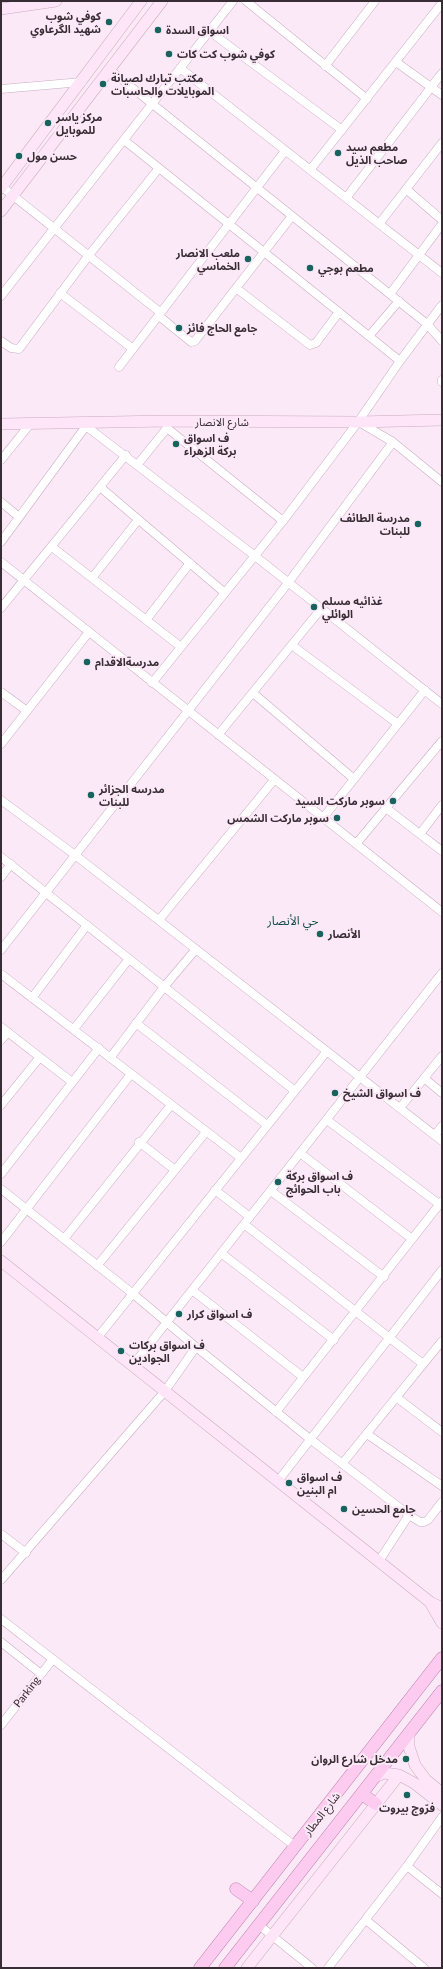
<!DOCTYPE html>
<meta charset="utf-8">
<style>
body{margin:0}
#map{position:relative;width:443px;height:1969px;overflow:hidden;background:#fce9f7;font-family:Lato,sans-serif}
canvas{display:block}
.frame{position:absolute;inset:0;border:2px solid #382d35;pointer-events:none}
</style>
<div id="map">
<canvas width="443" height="1969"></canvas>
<div class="frame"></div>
</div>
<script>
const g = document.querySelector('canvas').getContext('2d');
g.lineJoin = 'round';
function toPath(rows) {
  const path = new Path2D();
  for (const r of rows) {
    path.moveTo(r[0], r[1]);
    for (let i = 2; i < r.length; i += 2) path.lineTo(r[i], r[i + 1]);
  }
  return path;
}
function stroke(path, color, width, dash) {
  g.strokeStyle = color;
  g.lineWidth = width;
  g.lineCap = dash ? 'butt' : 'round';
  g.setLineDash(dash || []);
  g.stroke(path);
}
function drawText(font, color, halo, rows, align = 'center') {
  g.font = font + ' Lato,"Noto Sans Arabic",sans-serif';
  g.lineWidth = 4;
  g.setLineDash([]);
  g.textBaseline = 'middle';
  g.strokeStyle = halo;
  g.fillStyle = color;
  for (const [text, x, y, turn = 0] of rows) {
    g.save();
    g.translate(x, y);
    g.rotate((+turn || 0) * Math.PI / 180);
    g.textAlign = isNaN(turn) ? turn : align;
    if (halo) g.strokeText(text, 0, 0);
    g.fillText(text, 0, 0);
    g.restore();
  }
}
const street = toPath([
 [246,1,367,99],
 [209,31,342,130],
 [396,62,442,95],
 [325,66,375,1],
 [180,68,442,273],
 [110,70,427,324,442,341],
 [1,89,82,82],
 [124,140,400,361],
 [310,170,442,3],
 [2,187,161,313],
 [406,189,442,220],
 [346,198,442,73],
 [379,224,442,143],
 [236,288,310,345,316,343,339,312],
 [60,293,133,349],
 [390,294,442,224],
 [1,296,233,1],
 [159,316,191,342,195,341,292,216],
 [369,336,399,301],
 [1,341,11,348,19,349,89,255,159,168],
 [119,367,285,151],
 [442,380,442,382],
 [167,421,167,428,283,521],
 [359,422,393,442,442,482],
 [86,426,255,556,442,704],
 [1,460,31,423],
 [138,464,167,428],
 [100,487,225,593],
 [1,502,19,517],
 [1,542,86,426,87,422],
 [52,547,181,647],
 [1,562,442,912],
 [92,578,138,520],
 [1,608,126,455],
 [146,620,190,563],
 [293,646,398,724],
 [152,683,283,521,358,422,400,361,442,305],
 [1,692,27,711],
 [253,693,354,779],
 [218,735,321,609],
 [1,744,89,632],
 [1,800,75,855,442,1141],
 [386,808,442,851],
 [323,818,425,690],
 [420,834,442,805],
 [356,844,442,741],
 [1,857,295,1091],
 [1,877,11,864],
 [159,920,274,780],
 [1,950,288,583,393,442],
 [1,974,241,1158],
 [32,998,87,925],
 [136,1023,267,1125],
 [1,1027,72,1082],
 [74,1029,129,959],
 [1,1040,8,1032],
 [110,1058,164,987,196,949],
 [424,1078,442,1093],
 [1,1105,40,1057],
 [400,1108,442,1056],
 [327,1120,439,1204],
 [435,1135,442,1126],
 [139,1142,175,1170],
 [300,1153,412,1239],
 [1,1174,99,1048],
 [1,1189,132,1293,196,1347,310,1439,409,1515,420,1522,424,1522,428,1520,442,1502],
 [215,1190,250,1217],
 [271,1191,384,1277],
 [244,1224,423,1364],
 [64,1239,171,1105],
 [1,1242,131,1074],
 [221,1253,334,1340],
 [97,1266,206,1132],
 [192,1290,303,1377],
 [98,1337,327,1051],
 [133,1365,442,973],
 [396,1397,442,1432],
 [276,1412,442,1201],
 [367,1434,442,1486],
 [342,1464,442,1341],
 [278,1481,442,1270],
 [1,1534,26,1553],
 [379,1561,409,1515],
 [1,1580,165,1391,196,1347],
 [1,1619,296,1847],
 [1,1642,41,1674],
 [1,1725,53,1659],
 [407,1866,442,1894],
 [366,1920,424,1968],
 [259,1925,312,1968],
 [328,1968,407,1866,442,1817]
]);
const secondary = toPath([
 [1,9,56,1],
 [1,188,141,1],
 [1,211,162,1],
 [1,424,167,421,358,422,442,420],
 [1,1261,430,1602,442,1608],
 [431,1604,442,1623],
 [409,1734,409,1747,415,1765,426,1780,442,1793],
 [375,1777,384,1773,399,1775,414,1783,442,1805],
 [247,1968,399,1775]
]);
const primary = toPath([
 [362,1794,376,1804],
 [236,1889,253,1901],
 [200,1968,442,1658],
 [225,1968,442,1691]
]);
const markers = [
 [109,22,4,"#17635d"],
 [158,30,4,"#17635d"],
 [169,54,4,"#17635d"],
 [103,84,4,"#17635d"],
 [48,123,4,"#17635d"],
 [338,153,4,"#17635d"],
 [19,156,4,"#17635d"],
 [248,259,4,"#17635d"],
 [310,268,4,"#17635d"],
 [179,328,4,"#17635d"],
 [176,444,4,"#17635d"],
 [418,524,4,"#17635d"],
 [314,607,4,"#17635d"],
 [87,662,4,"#17635d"],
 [91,795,4,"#17635d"],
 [393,801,4,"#17635d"],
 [337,818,4,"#17635d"],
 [320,934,4,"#17635d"],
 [335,1093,4,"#17635d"],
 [278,1182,4,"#17635d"],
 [179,1314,4,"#17635d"],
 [121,1351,4,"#17635d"],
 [289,1483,4,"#17635d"],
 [344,1509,4,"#17635d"],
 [406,1759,4,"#17635d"],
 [407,1795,4,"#17635d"]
];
const poiNames = [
 ["كوفي شوب",101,16,"right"],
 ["شهيد الگرعاوي",101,29,"right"],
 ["اسواق السدة",166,30],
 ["كوفي شوب كت كات",177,54],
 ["مكتب تبارك لصيانة",111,78],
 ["الموبايلات والحاسبات",111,91],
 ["مركز ياسر",56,117],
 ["للموبايل",56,130],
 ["مطعم سيد",346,147],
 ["صاحب الذيل",346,160],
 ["حسن مول",27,156],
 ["ملعب الانصار",240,253,"right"],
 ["الخماسي",240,266,"right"],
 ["مطعم بوجي",318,268],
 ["جامع الحاج فائز",187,328],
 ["ف اسواق",184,438],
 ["بركة الزهراء",184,451],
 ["مدرسة الطائف",410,518,"right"],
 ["للبنات",410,531,"right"],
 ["غذائيه مسلم",322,601],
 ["الوائلي",322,614],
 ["مدرسةالاقدام",95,662],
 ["مدرسه الجزائر",99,789],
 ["للبنات",99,802],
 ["سوبر ماركت السيد",385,801,"right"],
 ["سوبر ماركت الشمس",329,818,"right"],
 ["الأنصار",328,934],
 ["ف اسواق الشيخ",343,1093],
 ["ف اسواق بركة",286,1176],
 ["باب الحوائج",286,1189],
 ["ف اسواق كرار",187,1314],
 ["ف اسواق بركات",129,1345],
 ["الجوادين",129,1358],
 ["ف اسواق",297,1477],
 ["ام البنين",297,1490],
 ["جامع الحسين",352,1509],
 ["مدخل شارع الروان",398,1759,"right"],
 ["فرّوج بيروت",407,1808,"center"]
];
const streetNames = [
 ["شارع الانصار",222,422],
 ["Parking",27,1692,-52],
 ["شارع المطار",322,1814,-52]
];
const neighbourhoodNames = [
 ["حي الأنصار",293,921]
];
stroke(street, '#c9abc0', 9);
stroke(secondary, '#c9abc0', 12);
stroke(primary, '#b77ea8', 13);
stroke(street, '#fff', 8);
stroke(secondary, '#fee5f8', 11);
stroke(primary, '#fdcbf0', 12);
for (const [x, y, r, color] of markers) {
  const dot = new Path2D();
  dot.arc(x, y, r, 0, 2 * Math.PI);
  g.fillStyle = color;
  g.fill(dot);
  stroke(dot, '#fce9f7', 1.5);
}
drawText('bold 11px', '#382d35', '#fce9f7', poiNames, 'left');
drawText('11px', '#382d35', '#fce9f7', streetNames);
drawText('12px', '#0d4b46', '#fce9f7', neighbourhoodNames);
</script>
